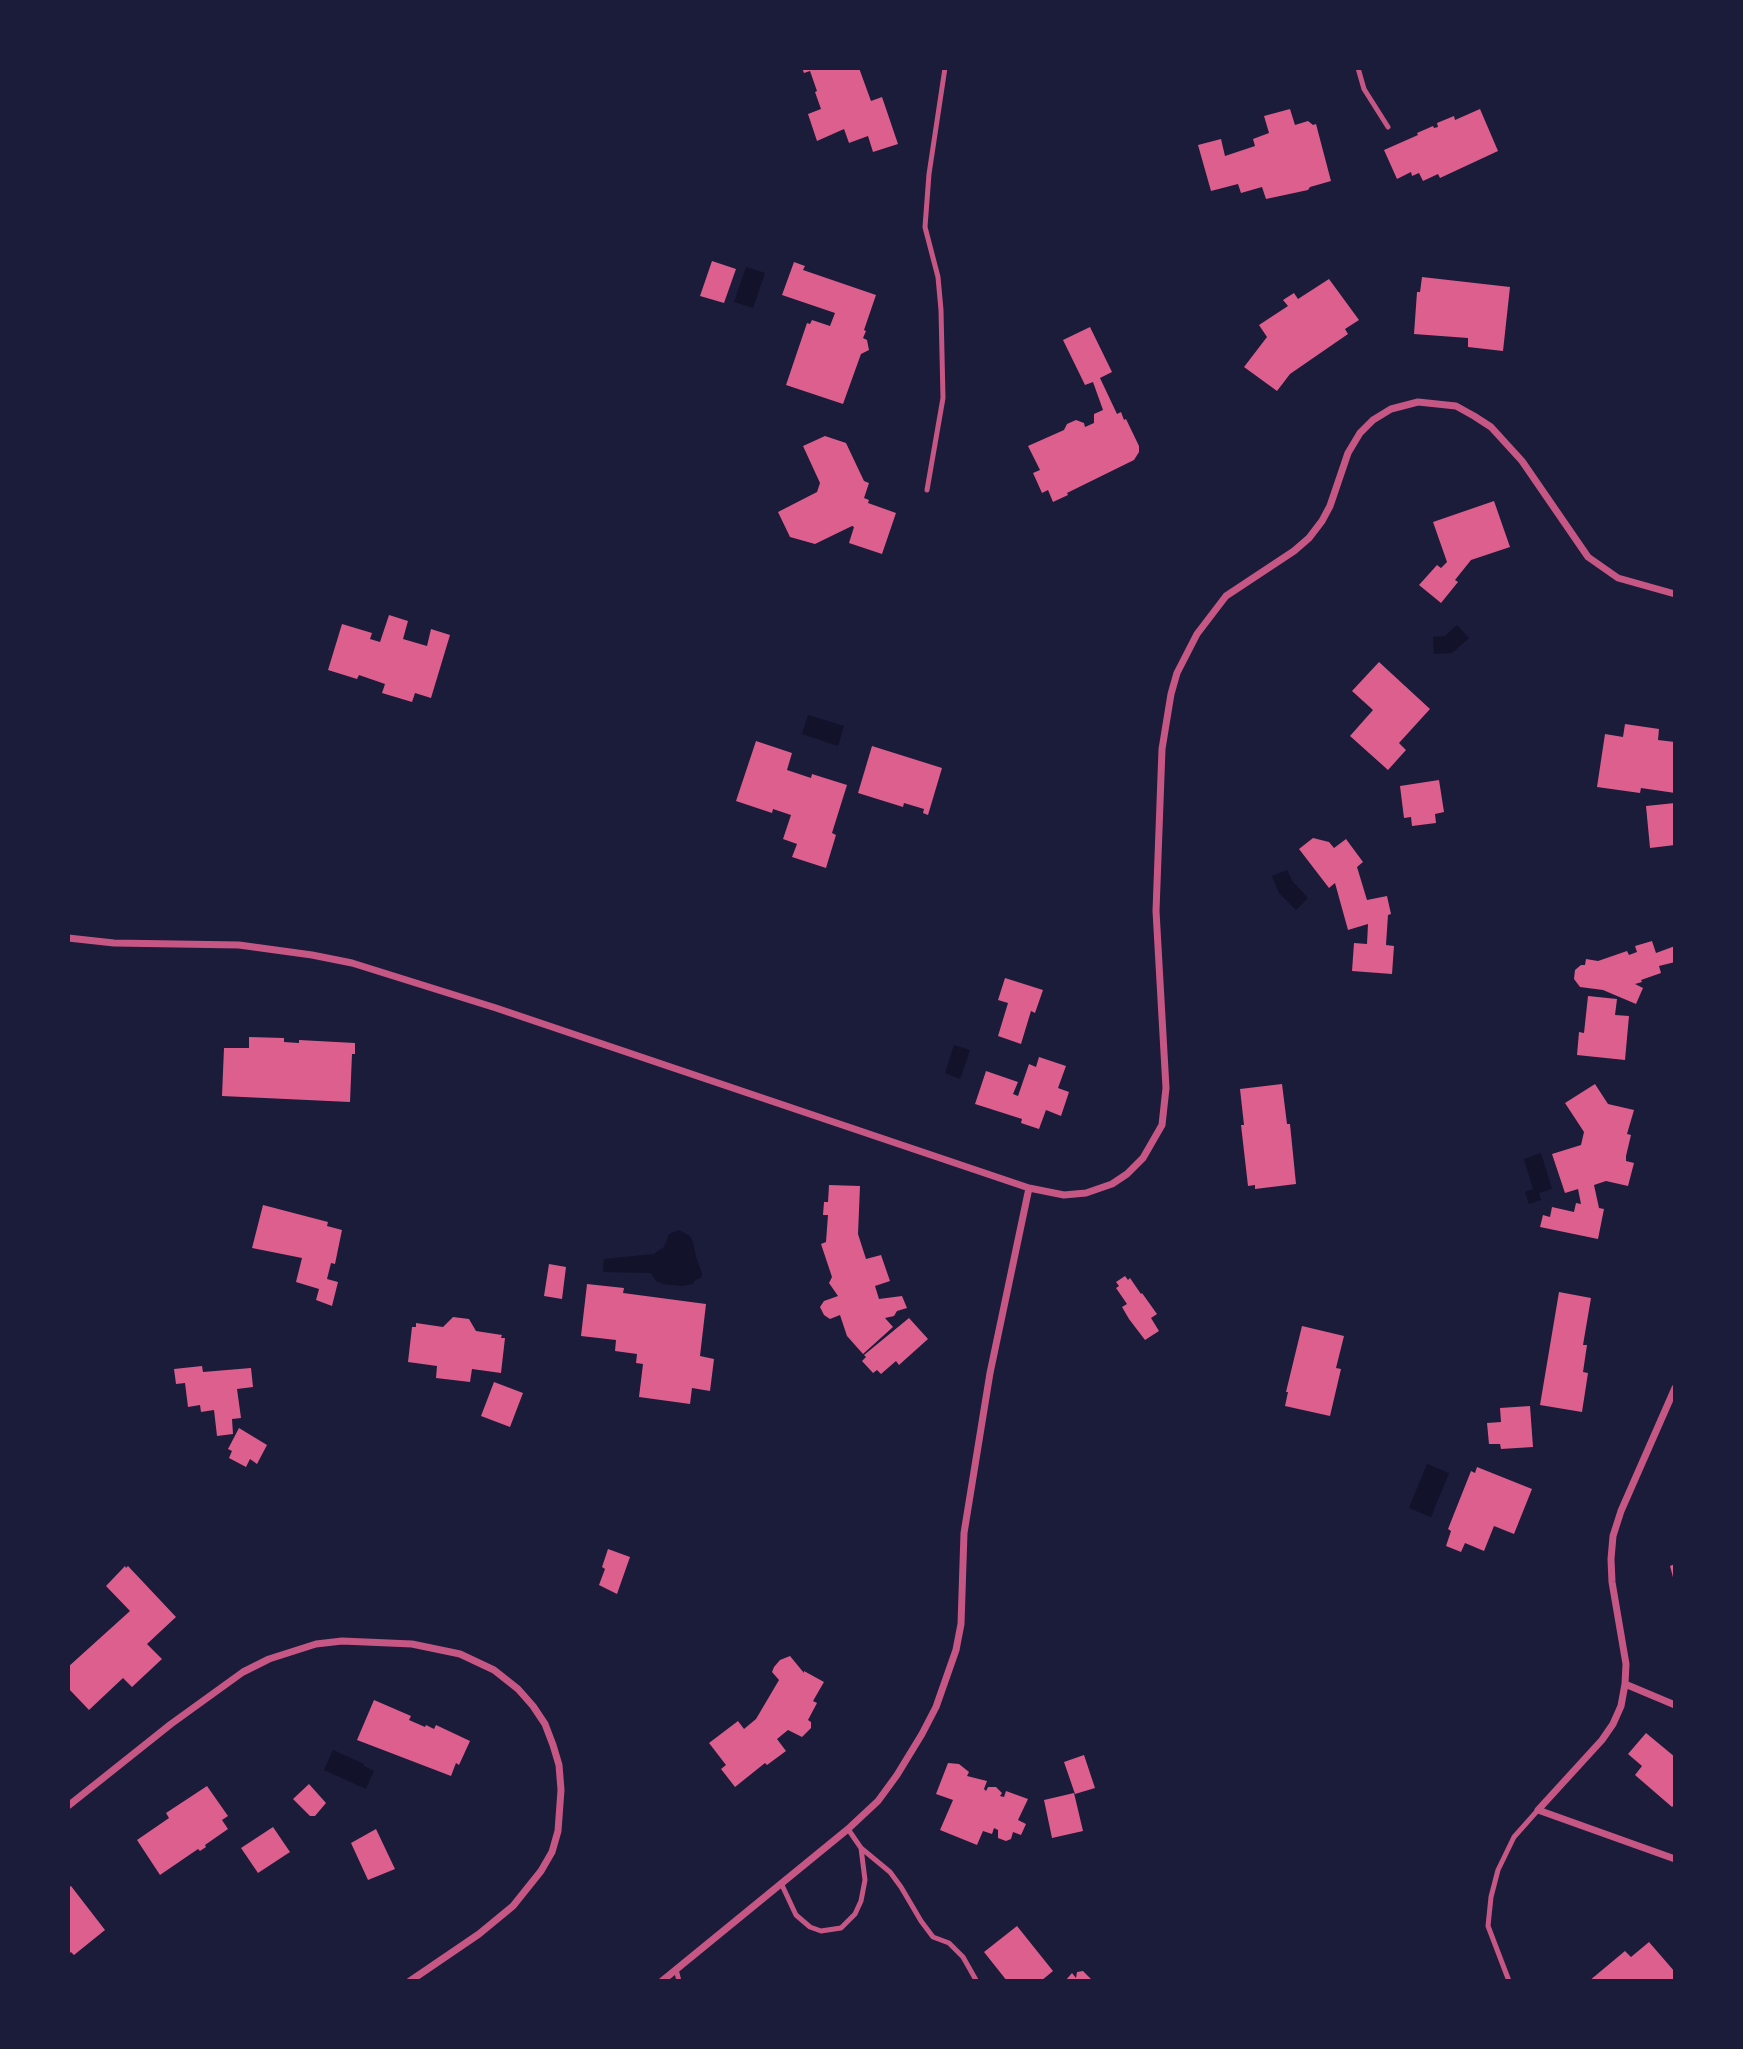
<!DOCTYPE html>
<style>
body{margin:0}
#map{position:relative;width:1743px;height:2049px;overflow:hidden;background:#1b1b3a;font-family:"Space Grotesk",sans-serif}
canvas{display:block}
.frame{position:absolute;inset:0;border:70px solid #1b1b3a;pointer-events:none}
</style>
<div id="map">
<canvas width="1743" height="2049"></canvas>
<div class="frame"></div>
</div>
<script>
const g = document.querySelector('canvas').getContext('2d');
g.lineJoin = 'round';
function paint(path, color) {
  g.fillStyle = color;
  g.fill(path, 'evenodd');
}
function toPath(rows) {
  const path = new Path2D();
  for (const r of rows) {
    path.moveTo(r[0], r[1]);
    for (let i = 2; i < r.length; i += 2) path.lineTo(r[i], r[i + 1]);
  }
  return path;
}
function stroke(path, color, width, dash) {
  g.strokeStyle = color;
  g.lineWidth = width;
  g.lineCap = dash ? 'butt' : 'round';
  g.setLineDash(dash || []);
  g.stroke(path);
}
const water = toPath([
 [746,267,765,273,753,308,734,302],
 [1457,625,1469,638,1452,653,1434,654,1433,637,1445,636],
 [808,715,844,726,838,746,802,734],
 [1287,870,1293,882,1308,898,1296,910,1279,893,1272,876],
 [954,1045,970,1050,960,1079,945,1073],
 [1541,1153,1552,1189,1539,1193,1541,1200,1529,1204,1525,1192,1533,1189,1524,1159],
 [679,1230,690,1236,693,1242,696,1257,702,1273,701,1278,695,1280,693,1284,682,1286,663,1284,656,1281,651,1273,603,1272,604,1259,654,1254,664,1247,669,1234],
 [1427,1464,1449,1473,1431,1517,1409,1508],
 [333,1750,364,1764,364,1766,374,1771,366,1789,324,1770]
]);
const building = toPath([
 [802,68,859,68,871,101,882,97,898,144,873,152,868,136,849,143,844,129,817,141,808,114,821,109,815,92,817,91,810,71,804,73],
 [1290,109,1295,125,1308,121,1313,125,1316,124,1331,181,1310,187,1308,190,1266,199,1262,187,1241,193,1238,184,1211,191,1198,145,1221,139,1225,156,1255,146,1253,139,1269,133,1264,116],
 [1480,109,1498,151,1440,178,1438,174,1423,181,1419,173,1412,176,1411,172,1397,179,1384,150,1418,135,1417,133,1433,126,1434,128,1438,127,1437,123,1454,116,1455,120],
 [712,261,736,269,724,303,700,296],
 [794,262,805,266,803,270,876,295,864,330,866,331,863,338,867,340,869,350,861,354,843,404,786,385,807,323,810,324,812,320,830,326,835,313,782,295],
 [1422,277,1510,287,1503,351,1468,347,1468,338,1414,334,1417,292,1420,292],
 [1329,279,1359,320,1345,329,1348,334,1290,374,1277,391,1244,367,1267,337,1259,325,1288,306,1283,300,1294,293,1298,299],
 [1090,327,1112,372,1100,378,1117,414,1121,412,1124,420,1126,419,1139,446,1139,452,1134,460,1067,493,1068,495,1053,502,1048,490,1042,493,1033,473,1040,470,1028,446,1064,430,1067,424,1076,420,1084,423,1085,427,1094,423,1094,414,1103,410,1093,382,1085,385,1063,340],
 [825,436,846,443,864,481,869,483,864,498,869,500,868,503,896,513,882,554,849,543,854,527,852,526,815,544,790,537,778,512,817,492,820,483,803,446],
 [1494,501,1510,547,1471,560,1455,580,1458,582,1441,603,1419,585,1437,565,1441,568,1447,562,1433,522],
 [389,615,408,621,403,639,427,646,431,629,450,635,431,698,415,693,412,702,382,693,385,684,359,675,357,679,328,670,342,624,372,633,370,639,380,642],
 [1379,662,1430,709,1399,743,1406,750,1388,770,1350,736,1373,710,1352,691],
 [1625,724,1659,729,1658,740,1675,742,1675,793,1641,788,1640,793,1597,787,1605,734,1623,737],
 [756,741,792,753,787,770,811,778,812,774,847,785,832,833,836,835,826,868,792,857,797,844,783,839,791,815,773,809,772,813,736,801],
 [872,746,942,768,928,815,923,813,924,809,904,803,903,807,858,793],
 [1439,780,1444,812,1435,814,1436,823,1412,826,1411,817,1404,818,1400,786],
 [1675,803,1675,845,1650,848,1646,806],
 [1313,838,1329,842,1334,848,1346,839,1363,862,1357,867,1367,900,1387,896,1391,914,1388,915,1386,945,1394,946,1392,974,1352,971,1354,943,1367,944,1368,924,1348,930,1335,883,1329,888,1299,849],
 [1652,941,1656,953,1675,946,1675,962,1659,966,1661,973,1641,980,1642,982,1635,984,1643,988,1636,1004,1603,990,1580,987,1574,979,1575,970,1581,965,1585,965,1586,959,1598,961,1627,951,1629,955,1637,952,1635,946],
 [1005,978,1043,990,1035,1013,1031,1011,1021,1044,998,1036,1008,1003,998,1000],
 [1588,996,1617,999,1615,1015,1629,1016,1625,1060,1577,1055,1579,1032,1584,1033],
 [249,1037,284,1038,284,1042,299,1043,299,1040,355,1043,355,1054,352,1054,350,1102,222,1096,224,1048,249,1048],
 [1039,1057,1066,1066,1058,1088,1069,1092,1061,1116,1046,1110,1039,1129,1021,1123,1022,1119,975,1104,986,1071,1018,1082,1013,1094,1018,1096,1029,1064,1036,1067],
 [1282,1084,1287,1124,1290,1124,1296,1184,1255,1189,1255,1185,1248,1186,1241,1125,1244,1125,1240,1089],
 [1595,1084,1608,1104,1634,1110,1627,1134,1631,1135,1626,1156,1626,1161,1634,1163,1628,1186,1606,1181,1594,1185,1599,1208,1604,1209,1598,1239,1540,1227,1543,1215,1550,1217,1552,1207,1574,1212,1576,1203,1581,1204,1578,1189,1565,1193,1552,1154,1581,1145,1584,1132,1565,1103],
 [829,1185,860,1186,858,1234,866,1259,881,1255,890,1281,875,1286,879,1299,902,1296,907,1308,897,1311,894,1316,885,1318,893,1327,863,1354,847,1336,840,1315,830,1319,824,1315,820,1307,824,1301,838,1296,829,1283,832,1277,821,1244,826,1242,828,1215,823,1215,824,1202,828,1202],
 [263,1205,328,1222,327,1226,342,1230,335,1264,331,1263,327,1279,338,1282,332,1306,316,1300,319,1289,296,1282,302,1258,252,1248],
 [549,1264,566,1267,562,1299,544,1296],
 [1125,1276,1128,1280,1130,1278,1141,1294,1142,1293,1157,1314,1151,1318,1159,1331,1145,1340,1129,1319,1122,1307,1127,1304,1116,1288,1119,1286,1116,1282],
 [587,1284,624,1288,623,1293,706,1304,700,1356,714,1359,710,1391,692,1388,690,1404,639,1397,643,1364,636,1363,637,1354,615,1351,616,1340,581,1336],
 [1559,1292,1591,1298,1583,1345,1587,1345,1583,1372,1588,1373,1582,1412,1540,1405],
 [453,1317,469,1319,476,1331,502,1335,501,1338,505,1338,501,1373,472,1369,470,1382,436,1378,437,1366,408,1362,412,1327,416,1327,416,1323,443,1327],
 [909,1318,928,1339,899,1365,896,1361,881,1374,877,1370,873,1373,862,1361,866,1357,864,1355],
 [1302,1326,1344,1336,1336,1368,1341,1369,1330,1416,1285,1406,1288,1392,1286,1392],
 [202,1366,203,1372,251,1368,253,1387,237,1389,241,1418,232,1419,233,1434,217,1436,214,1410,201,1412,200,1405,188,1407,185,1383,176,1384,174,1369],
 [494,1382,523,1393,510,1427,481,1416],
 [1530,1406,1533,1447,1501,1449,1500,1444,1489,1444,1487,1423,1501,1422,1500,1408],
 [239,1428,267,1445,257,1464,250,1459,246,1467,229,1458,232,1451,228,1449],
 [1477,1467,1532,1489,1514,1534,1494,1526,1484,1551,1465,1543,1461,1552,1446,1546,1451,1531,1448,1529,1471,1471,1475,1473],
 [608,1549,630,1557,617,1594,599,1585,605,1569,602,1567],
 [1675,1564,1675,1581,1674,1581,1670,1566],
 [125,1566,126,1568,128,1566,176,1617,147,1644,162,1659,132,1687,123,1678,89,1710,68,1688,68,1667,130,1611,106,1586],
 [790,1656,804,1673,804,1671,824,1682,813,1701,817,1703,808,1720,811,1722,811,1728,802,1737,788,1730,777,1739,786,1751,767,1765,765,1763,735,1787,721,1769,726,1765,709,1743,738,1721,744,1729,756,1719,779,1680,772,1672,774,1667,780,1660],
 [374,1700,411,1716,409,1720,425,1727,426,1725,434,1729,436,1725,470,1741,459,1765,456,1763,451,1776,357,1740],
 [1646,1733,1675,1757,1675,1804,1672,1807,1635,1775,1642,1766,1628,1754],
 [1084,1755,1095,1788,1075,1794,1064,1762],
 [948,1763,959,1764,969,1772,967,1776,987,1781,984,1789,986,1791,988,1787,996,1787,1002,1793,1000,1796,1004,1797,1006,1791,1028,1799,1018,1820,1026,1824,1021,1835,1013,1832,1011,1839,1006,1841,998,1838,998,1830,994,1828,992,1834,983,1831,977,1845,940,1830,953,1800,936,1794],
 [309,1784,326,1803,315,1816,310,1816,293,1799],
 [207,1786,228,1816,222,1820,228,1829,205,1845,206,1847,200,1851,198,1849,160,1875,137,1840,169,1818,166,1813],
 [1074,1793,1083,1831,1052,1838,1044,1800],
 [273,1827,290,1852,258,1873,241,1848],
 [376,1829,395,1869,368,1880,351,1843],
 [71,1886,105,1930,74,1955,71,1952,68,1955,68,1888],
 [1017,1926,1053,1971,1041,1981,1007,1981,984,1952],
 [1649,1942,1675,1972,1675,1981,1589,1981,1625,1951,1631,1957],
 [1083,1971,1093,1981,1065,1981,1072,1973,1076,1978,1077,1972]
]);
const service = toPath([
 [1358,68,1364,89,1388,127],
 [927,490,943,398,941,310,938,277,925,227,929,174,945,68],
 [848,1829,861,1848,890,1872,901,1887,921,1921,933,1937,949,1943,963,1957,976,1980],
 [781,1883,796,1915,810,1927,821,1931,841,1928,855,1914,861,1901,865,1880,861,1848],
 [676,1969,679,1981],
 [1509,1981,1488,1926,1491,1897,1498,1870,1514,1837,1538,1810]
]);
const minor = toPath([
 [68,938,114,943,239,945,312,955,352,963,496,1008,1029,1188,1064,1195,1086,1193,1112,1184,1127,1174,1143,1158,1162,1125,1166,1088,1156,911,1162,749,1171,694,1177,673,1197,634,1226,596,1294,551,1309,538,1322,521,1330,506,1348,453,1360,433,1373,420,1391,409,1418,402,1456,406,1474,416,1491,427,1522,461,1588,557,1618,578,1675,594],
 [1675,1388,1621,1511,1613,1536,1611,1559,1612,1582,1626,1664,1625,1684,1621,1706,1613,1724,1602,1740,1538,1810,1675,1859],
 [1625,1684,1675,1705],
 [68,1806,171,1724,243,1672,269,1659,316,1644,342,1641,412,1644,460,1654,494,1670,518,1689,533,1706,545,1724,553,1745,559,1765,561,1790,558,1831,552,1852,541,1871,513,1906,479,1934,410,1981],
 [662,1981,848,1829,878,1801,897,1775,922,1734,936,1707,956,1650,961,1624,964,1533,990,1373,1029,1188]
]);
paint(water, '#12122b');
paint(building, '#dd5f8e');
stroke(service, '#c65784', 5);
stroke(minor, '#c65784', 7);
</script>
